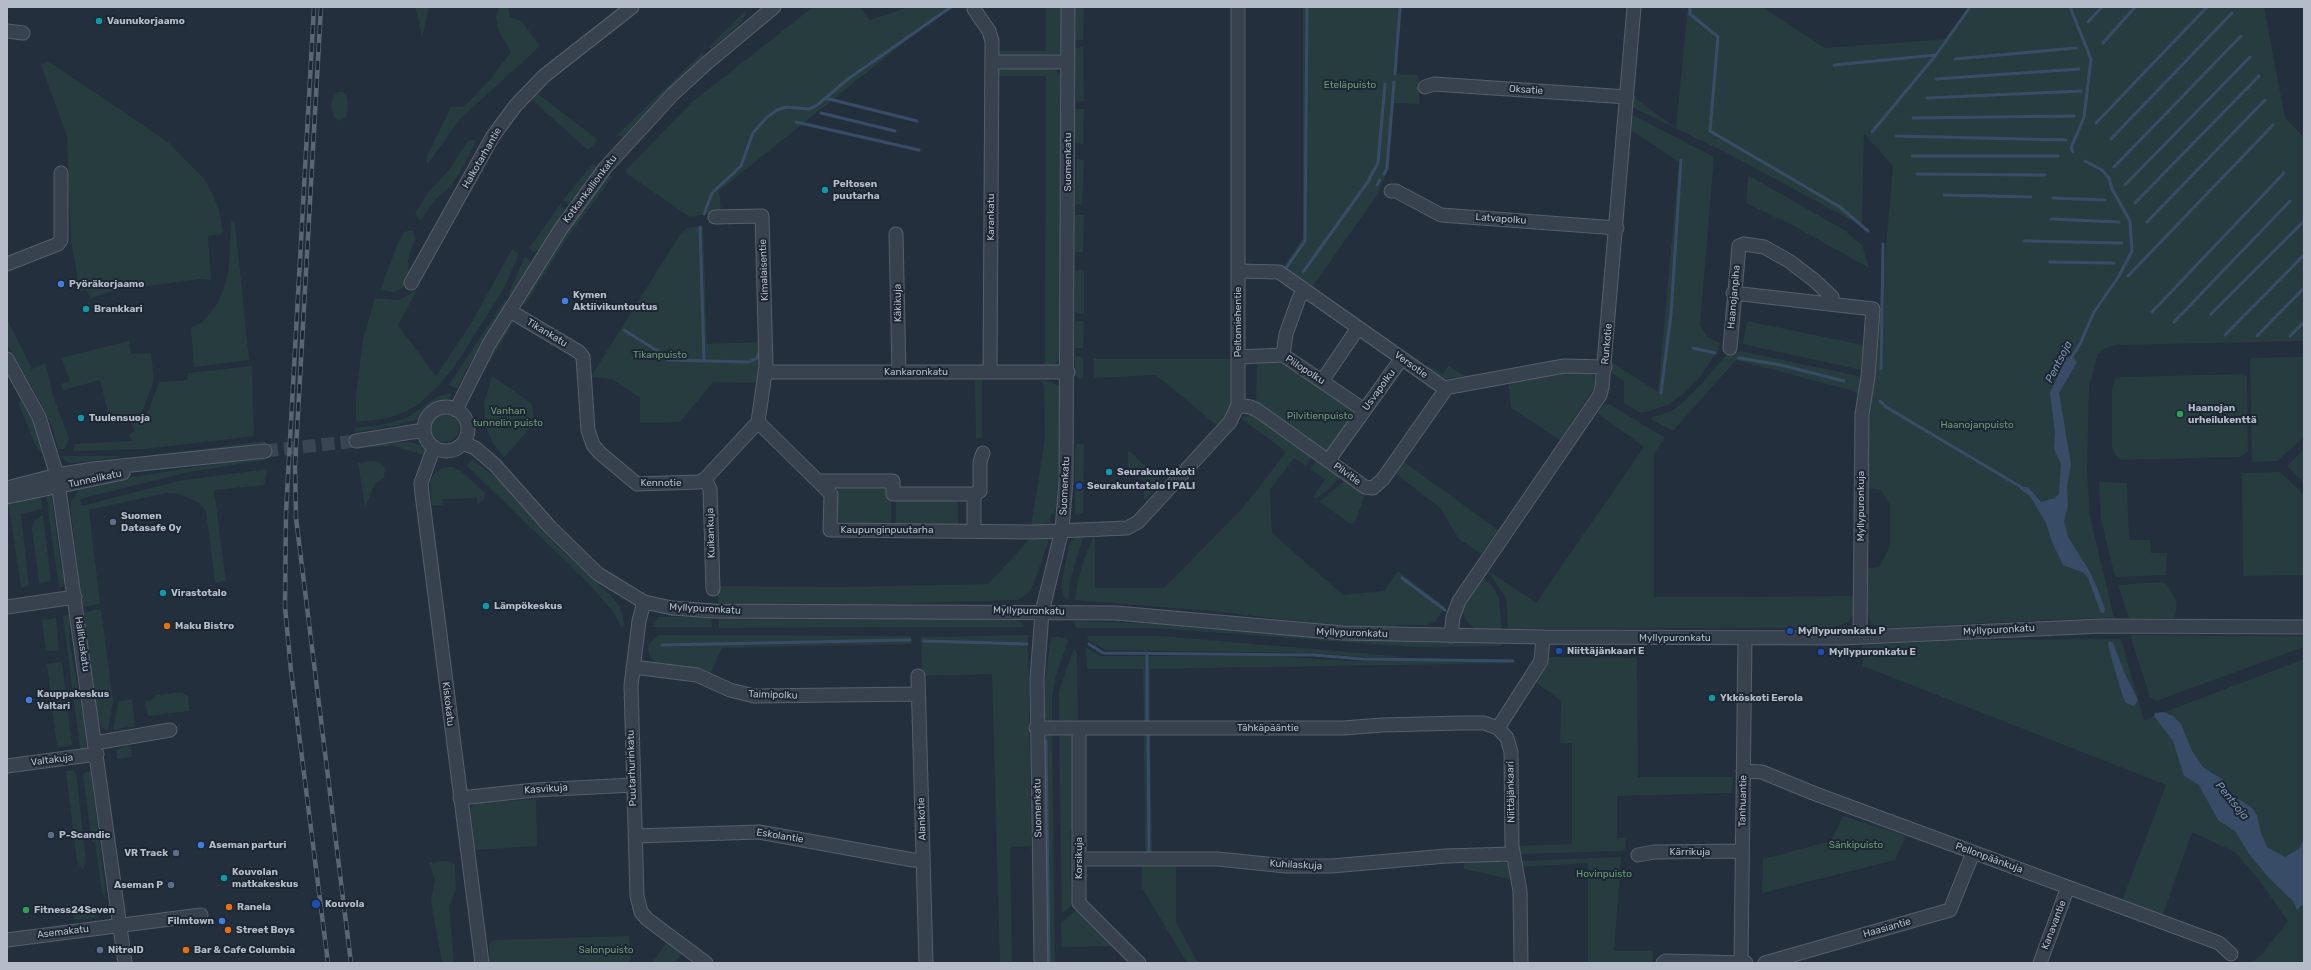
<!DOCTYPE html>
<meta charset="utf-8">
<style>
body{margin:0}
#map{position:relative;width:2311px;height:970px;overflow:hidden;background:#242f3e;font-family:Rubik,sans-serif}
canvas{display:block}
.frame{position:absolute;inset:0;border:8px solid #b4bcc9;pointer-events:none}
</style>
<div id="map">
<canvas width="2311" height="970"></canvas>
<div class="frame"></div>
</div>
<script>
const g = document.querySelector('canvas').getContext('2d');
g.lineJoin = 'round';
function paint(path, color) {
  g.fillStyle = color;
  g.fill(path, 'evenodd');
}
function toPath(rows) {
  const path = new Path2D();
  for (const r of rows) {
    if (r.length === 3) {
      path.moveTo(r[0] + r[2], r[1]);
      path.arc(r[0], r[1], r[2], 0, 2 * Math.PI);
      continue;
    }
    path.moveTo(r[0], r[1]);
    for (let i = 2; i < r.length; i += 2) path.lineTo(r[i], r[i + 1]);
  }
  return path;
}
function stroke(path, color, width, dash) {
  g.strokeStyle = color;
  g.lineWidth = width;
  g.lineCap = dash ? 'butt' : 'round';
  g.setLineDash(dash || []);
  g.stroke(path);
}
function drawText(font, color, halo, rows, align = 'center') {
  g.font = font + ' Rubik,sans-serif';
  g.lineWidth = 4;
  g.setLineDash([]);
  g.textBaseline = 'middle';
  g.strokeStyle = halo;
  g.fillStyle = color;
  for (const [text, x, y, turn = 0] of rows) {
    g.save();
    g.translate(x, y);
    g.rotate((+turn || 0) * Math.PI / 180);
    g.textAlign = isNaN(turn) ? turn : align;
    if (halo) g.strokeText(text, 0, 0);
    g.fillText(text, 0, 0);
    g.restore();
  }
}
const green = toPath([
 [415,7,429,7,422,38,419,21],
 [499,7,508,7,510,17,522,22,540,46,460,119,427,165,426,158,451,107,465,106,492,77,511,52,498,30,496,15],
 [813,7,860,7,870,20,909,7,948,7,719,191,721,211,690,217,626,173,626,170,692,102],
 [1046,7,1061,7,1061,49,1059,54,1003,56,997,53,996,51,1046,51],
 [1075,7,1084,7,1083,40,1076,40],
 [1303,7,1402,7,1396,74,1418,75,1419,85,1419,104,1394,103,1388,170,1377,195,1311,289,1282,269,1303,238],
 [1688,7,1762,7,1825,48,1948,39,1969,7,2264,7,2285,118,2304,137,2304,341,2117,345,2106,348,2098,354,2089,386,2087,470,2090,517,2114,617,1881,628,1871,624,1867,611,1868,568,1879,567,1890,546,1890,505,1881,490,1868,488,1866,414,1875,370,1893,166,1864,134,1862,222,1857,223,1725,152,1636,109,1633,107,1632,96,1676,128],
 [746,10,745,16,737,27,711,49,709,47],
 [1083,47,1084,101,1076,102,1075,48],
 [703,52,703,57,623,136,616,136],
 [48,61,169,143,206,181,219,209,223,234,208,236,211,280,201,279,117,290,90,298,86,289,80,292,71,240,67,136,41,65],
 [1004,67,1054,68,1061,76,1061,358,1054,365,1043,365,1045,363,1046,76,996,76,998,71],
 [338,92,343,92,347,97,348,108,346,117,339,121,334,117,331,106,333,97],
 [537,93,598,140,588,150,532,100],
 [1075,109,1084,109,1083,144,1075,143],
 [1633,115,1714,157,1700,325,1707,337,1720,343,1718,350,1700,377,1684,393,1668,405,1645,412,1639,412,1624,403,1624,381,1612,373,1612,362,1658,392,1679,162,1631,130],
 [475,140,475,143,461,171,450,187,437,198,420,221,415,213,428,193,448,171,468,141],
 [1077,159,1084,160,1082,205,1075,204],
 [593,163,597,167,569,204,563,200],
 [609,174,612,177,565,241,525,305,520,302,561,239],
 [1748,175,1844,230,1862,245,1869,268,1794,226,1746,203],
 [560,205,565,209,541,248,538,251,533,251,529,248],
 [1074,215,1084,215,1083,252,1075,252],
 [231,220,235,223,249,360,194,367,191,327,202,323,208,315,218,303,224,288,229,269],
 [703,226,707,344,759,342,758,383,713,382,680,422,640,423,640,398,612,379,591,377,592,375,681,233,687,228],
 [413,230,415,239,408,258,409,275,403,288,394,292,380,290,398,243,404,232],
 [512,249,519,254,503,290,455,366,439,385,419,404,405,412,385,419,356,422,356,395,363,340,375,298,399,300,417,290,398,325,436,376,472,322],
 [525,256,529,259,531,265,511,297,508,295],
 [1080,269,1084,271,1084,312,1082,314,1075,312,1075,271],
 [505,300,508,302,466,370,457,389,449,385],
 [7,319,32,369,45,363,54,398,69,438,65,449,58,449,53,429,39,399,7,344],
 [511,320,515,320,478,381,493,347],
 [1077,321,1084,321,1083,348,1075,348,1075,322],
 [1747,321,1863,345,1861,370,1743,344],
 [129,341,131,354,151,353,154,380,141,415,136,416,136,418,146,417,159,382,187,380,188,373,252,366,254,436,145,449,73,451,75,444,132,441,129,434,135,431,130,420,111,424,100,380,63,390,61,384,70,381,61,358],
 [1741,351,1858,376,1862,382,1860,395,1850,390,1736,360,1673,431,1652,420,1652,417,1669,412,1679,406,1703,382,1727,354],
 [1075,356,1083,357,1083,378,1080,379,1075,375],
 [2304,357,2304,437,2277,461,2252,462,2250,358],
 [1094,359,1233,359,1231,406,1219,427,1156,375,1094,378],
 [1278,359,1355,409,1356,413,1327,452,1256,404,1257,360],
 [1426,366,1433,368,1443,374,1448,366,1466,376,1442,379,1424,368],
 [1569,370,1590,373,1594,376,1596,385,1560,440,1511,408,1508,381],
 [2242,374,2247,376,2248,452,2239,457,2121,460,2115,454,2112,446,2112,389,2115,379,2122,377],
 [492,376,532,404,534,424,504,457,493,443,485,425,484,403],
 [975,377,982,377,982,438,976,438],
 [1040,380,1052,382,1061,387,1058,486,1055,514,1051,514,1050,522,1031,527,1045,438,1044,386],
 [448,393,452,395,449,399,434,404,415,420,397,425,355,432,354,428,381,425,407,418,437,397],
 [23,399,37,429,45,453,42,454,37,448,18,403],
 [1605,404,1611,405,1665,438,1654,453,1654,597,1853,596,1853,615,1848,622,1832,628,1508,629,1506,598,1487,570,1536,603,1644,447,1597,413],
 [445,428,14],
 [1249,415,1256,416,1313,456,1306,466,1294,458,1270,490,1272,533,1343,595,1384,591,1398,571,1445,607,1435,622,1426,625,1401,625,1377,627,1332,625,1210,611,1075,600,1077,585,1083,562,1094,535,1095,535,1095,588,1164,588,1242,509,1286,452,1241,418],
 [265,441,265,444,190,454,153,455],
 [411,442,425,447,427,448,423,455,393,446,356,448,355,444],
 [1077,444,1084,444,1083,513,1079,515,1075,514,1075,450],
 [2304,449,2304,483,2287,466],
 [1128,450,1162,481,1146,499,1144,499,1144,481,1128,471],
 [61,456,119,456,119,457,73,463,66,462],
 [266,456,265,460,188,472,80,499,82,506,178,481,267,469,265,485,214,490,226,581,215,583,206,511,198,502,179,494,166,493,89,510,100,604,82,607,71,512,71,501,82,486,113,480],
 [472,459,499,480,555,544,610,595,620,607,625,627,621,627,614,613,589,584,467,466],
 [1317,460,1339,474,1339,478,1329,489,1316,499,1313,497,1325,479,1310,469],
 [373,461,380,462,385,468,384,478,375,484,365,507,358,463],
 [1403,461,1498,530,1481,554,1459,539,1440,508,1395,473],
 [445,467,452,467,461,471,485,493,484,500,477,504,477,498,442,499,443,505,432,506,430,482,435,473],
 [2280,472,2304,495,2304,575,2243,576,2242,473],
 [1345,480,1366,493,1354,524,1349,523,1320,502],
 [2099,482,2127,483,2129,540,2150,540,2151,553,2167,553,2166,575,2115,577,2101,519],
 [888,485,888,500,891,500,891,525,857,526,857,522,838,522,838,486],
 [51,492,61,568,66,582,59,589,46,493],
 [40,494,42,509,21,514,29,586,21,588,8,501],
 [896,498,958,498,958,525,896,525],
 [43,515,51,581,39,583,32,529,34,521],
 [1030,534,1048,537,1048,543,1031,591,1018,600,885,604,718,603,718,586,841,587,988,584,1027,542],
 [1084,534,1070,581,1068,599,1064,596,1061,587,1069,544,1076,536],
 [1481,576,1492,586,1499,598,1502,631,1475,629,1466,620,1463,614,1462,607],
 [2161,582,2166,583,2177,602,2175,618,2129,618,2118,585],
 [101,609,113,702,108,730,102,728,98,720,84,612],
 [70,614,69,638,87,740,86,747,80,749,63,616],
 [658,617,711,617,712,627,653,627],
 [56,618,59,650,46,651,42,620],
 [719,618,1007,618,1020,621,1025,627,719,628],
 [1075,621,1159,624,1338,639,1501,643,1502,646,1415,647,1155,628,1077,628,1075,626],
 [658,635,908,636,911,637,912,644,722,648,710,674,660,666,655,663,649,655,648,645],
 [1028,635,1031,846,1010,847,1012,963,1000,963,992,674,922,676,921,637],
 [2131,635,2304,636,2304,647,2156,701,2150,697,2132,642],
 [1087,636,1162,636,1405,657,1376,658,1312,653,1106,650,1088,640],
 [1051,637,1062,637,1068,641,1056,675,1052,697,1052,722,1047,721,1043,714,1042,704],
 [2121,639,2144,720,2304,659,2304,963,2243,963,2254,961,2263,953,2288,921,2259,880,2235,852,2192,832,2162,917,2122,901,2166,785,1863,666,1863,645,1968,640],
 [1086,647,1100,656,1274,656,1350,661,1493,659,1511,663,1150,669,1150,722,1144,722,1143,669,1087,669],
 [1074,648,1077,654,1078,720,1059,722,1059,691],
 [1549,657,1637,658,1638,777,1733,777,1732,793,1617,796,1617,838,1625,838,1626,848,1622,851,1519,854,1518,846,1572,844,1572,743,1560,743,1561,701,1534,681],
 [62,662,72,745,57,747,47,664],
 [182,692,188,696,189,711,148,716,145,701,151,700,156,695],
 [132,699,135,726,113,730,118,704,120,701],
 [1052,733,1055,963,1046,963,1044,735],
 [1061,733,1071,734,1073,736,1074,825,1070,831,1071,897,1074,904,1062,913,1059,735],
 [1144,733,1150,733,1152,853,1145,853],
 [126,746,131,747,132,757,117,759,116,750],
 [72,770,76,773,86,860,83,870,77,862,66,771],
 [91,771,106,898,102,894,95,842,92,842,83,776,84,773],
 [536,799,537,846,474,850,469,810,475,803],
 [1843,816,1906,836,1895,860,1762,893,1763,859,1831,841],
 [1621,857,1614,951,1653,951,1653,963,1588,963,1588,863,1522,867,1521,861],
 [1498,860,1509,864,1514,880,1464,869,1464,862],
 [446,861,455,864,456,889,449,907,454,963,442,963,431,901,435,880,429,863],
 [1142,865,1176,865,1176,922,1198,963,1187,963,1142,888],
 [97,909,98,918,74,920,73,914],
 [1075,911,1078,911,1112,946,1062,947,1061,922],
 [629,936,631,963,490,963,489,944,493,940],
 [667,942,682,953,675,963,652,963]
]);
const water = toPath([
 [2072,356,2077,362,2059,393,2071,464,2067,486,2068,505,2064,521,2068,537,2090,572,2098,590,2105,609,2104,613,2101,613,2088,578,2084,573,2063,565,2052,542,2046,523,2030,496,2020,489,2021,487,2028,487,2041,502,2055,498,2059,494,2061,464,2054,449,2055,433,2050,393,2066,358],
 [2110,641,2113,643,2125,674,2138,700,2134,706,2126,703,2123,697,2112,660,2108,643],
 [2163,712,2173,716,2181,724,2192,751,2203,767,2223,780,2229,793,2252,808,2257,815,2261,833,2267,847,2285,857,2299,849,2304,839,2304,903,2297,910,2293,901,2269,878,2249,854,2235,831,2218,820,2199,785,2184,776,2173,741,2154,716,2155,713]
]);
const stream = toPath([
 [1690,7,1690,14,1718,37,1710,131,1840,207,1868,231],
 [2070,7,2091,59,2084,117,2071,148,2073,152],
 [2088,22,2102,7],
 [2103,43,2135,7],
 [1955,59,2076,48],
 [1834,65,1936,55],
 [1395,74,1400,7],
 [1936,79,2079,69],
 [825,98,917,121],
 [1927,98,2081,91],
 [821,113,895,131],
 [1913,118,2074,116],
 [796,122,919,150],
 [2096,123,2207,7],
 [1872,132,1936,55,1970,7],
 [1896,136,2066,140],
 [2111,139,2232,13],
 [1912,156,2058,156],
 [2114,167,2241,36],
 [1384,174,1387,168,1394,82],
 [1917,174,2045,175],
 [1369,179,1378,163,1385,84],
 [1377,185,1380,180],
 [2125,185,2250,57],
 [1944,195,2031,197],
 [2053,198,2105,200],
 [2135,203,2259,76],
 [704,214,712,193,741,166,753,133,766,118,777,110,786,107,809,109,816,106,848,79,951,7],
 [2051,219,2119,222],
 [2147,222,2265,100],
 [700,227,704,361],
 [2024,241,2122,243],
 [2050,262,2114,263],
 [1286,268,1305,241,1307,7],
 [1303,272,1370,179],
 [2128,276,2273,125],
 [2152,312,2284,173],
 [2211,314,2304,221],
 [2174,322,2290,201],
 [624,330,661,353,668,360,749,362,757,358,759,353],
 [2225,335,2304,255],
 [2257,336,2304,288],
 [2290,336,2304,322],
 [1693,348,1715,353],
 [1739,358,1781,365,1844,381],
 [2071,358,2080,344,2094,312,2119,276,2132,251,2130,221,2112,189,2109,178,2102,170,2085,161],
 [1881,369,1883,244],
 [1661,393,1671,314,1681,160],
 [1880,401,1886,407,2021,487],
 [1402,578,1445,610],
 [924,641,1027,644],
 [1089,644,1103,653,1314,655,1362,659,1513,661],
 [662,645,910,640],
 [1147,653,1147,722],
 [1148,735,1149,852],
 [1046,741,1049,963]
]);
const minorTunnel = toPath([
 [265,451,356,441]
]);
const minor = toPath([
 [974,9,989,31,992,41,990,372],
 [7,31,23,33],
 [992,62,1068,62],
 [1425,87,1434,84,1627,97],
 [1391,191,1396,191,1441,215,1617,228],
 [896,234,899,372],
 [7,264,58,244,61,240,61,173],
 [1238,271,1279,272,1444,388,1564,366,1605,367],
 [411,283,493,136,516,105,544,76,632,7],
 [1733,293,1873,309,1868,377,1862,414,1860,637],
 [510,311,579,352,583,357,588,430,593,445,600,453,637,484,699,482,705,479,758,422,766,366,762,216,715,217],
 [1730,348,1739,246,1744,244,1764,247,1789,261,1814,280,1832,297,1831,304],
 [1283,355,1286,334,1299,298,1305,290],
 [1238,357,1283,355,1364,410],
 [7,359,39,417,57,475,125,963],
 [765,372,1068,372],
 [1322,381,1358,328],
 [1238,405,1250,407,1257,410,1365,487,1373,488,1383,479,1446,389],
 [446,429,22],
 [456,410,489,344,560,230,605,168,673,94,708,62,774,7],
 [758,422,831,494,830,530,1034,532,1127,528,1138,522,1230,422,1238,405,1238,7],
 [356,441,424,430],
 [463,443,475,448,495,465,550,527,598,574,644,602,672,608,714,611,1116,613,1343,633,1543,637,1842,638,2102,626,2304,627],
 [434,447,421,483,422,494,482,963],
 [1328,461,1402,358],
 [705,479,710,489,713,589],
 [819,481,893,481,893,494,974,494,974,530],
 [7,488,57,475,93,469,265,451],
 [974,494,980,491,980,462,983,453],
 [7,497,123,473],
 [644,602,639,621,631,686,637,896,641,912,647,919,706,963],
 [7,607,75,597],
 [1451,636,1453,617,1459,601,1600,395,1602,387,1634,7],
 [633,667,697,675,730,690,754,696,918,694],
 [918,676,926,963],
 [1036,728,1343,728,1383,725,1460,723,1484,723,1498,728],
 [1079,728,1079,903,1139,963],
 [95,743,170,730],
 [7,766,97,754],
 [1743,771,1762,772,1813,793,2219,943,2231,954],
 [460,798,535,790,633,785],
 [635,836,759,832,913,860,923,860],
 [1638,855,1654,852,1742,851],
 [1079,859,1218,859,1286,866,1332,866,1446,856,1513,854],
 [7,940,201,915],
 [1041,963,1037,679,1042,612,1062,530,1066,481,1068,7],
 [1521,963,1520,891,1512,846,1511,752,1507,738,1498,728,1541,661,1543,637],
 [1663,963,1666,961,1746,963],
 [1741,963,1745,638],
 [1765,963,1950,910,1973,853],
 [2040,963,2068,887]
]);
const rail = toPath([
 [314,7,286,513,285,607,291,671,328,963],
 [321,7,295,466,296,518,351,963]
]);
const markers = [
 [99,21,4,"#0f9aa8"],
 [825,190,4,"#0f9aa8"],
 [61,284,4,"#3f7fe0"],
 [565,301,4,"#3f7fe0"],
 [86,309,4,"#0f9aa8"],
 [2180,414,4,"#2e9e5b"],
 [81,418,4,"#0f9aa8"],
 [1109,472,4,"#0f9aa8"],
 [1079,486,4,"#1a4fb4"],
 [113,522,4,"#5c6f8a"],
 [163,593,4,"#0f9aa8"],
 [486,606,4,"#0f9aa8"],
 [167,626,4,"#e8710a"],
 [1790,631,4,"#1a4fb4"],
 [1559,651,4,"#1a4fb4"],
 [1821,652,4,"#1a4fb4"],
 [1712,698,4,"#0f9aa8"],
 [29,700,4,"#3f7fe0"],
 [51,835,4,"#5c6f8a"],
 [201,845,4,"#3f7fe0"],
 [176,853,4,"#5c6f8a"],
 [224,878,4,"#0f9aa8"],
 [171,885,4,"#5c6f8a"],
 [316,904,5,"#1a4fb4"],
 [229,907,4,"#e8710a"],
 [26,910,4,"#2e9e5b"],
 [222,921,4,"#3f7fe0"],
 [228,930,4,"#e8710a"],
 [100,950,4,"#5c6f8a"],
 [186,950,4,"#e8710a"]
];
const poiNames = [
 ["Vaunukorjaamo",107,21],
 ["Peltosen",833,184],
 ["puutarha",833,196],
 ["Pyöräkorjaamo",69,284],
 ["Kymen",573,295],
 ["Aktiivikuntoutus",573,307],
 ["Brankkari",94,309],
 ["Haanojan",2188,408],
 ["urheilukenttä",2188,420],
 ["Tuulensuoja",89,418],
 ["Seurakuntakoti",1117,472],
 ["Seurakuntatalo I PALI",1087,486],
 ["Suomen",121,516],
 ["Datasafe Oy",121,528],
 ["Virastotalo",171,593],
 ["Lämpökeskus",494,606],
 ["Maku Bistro",175,626],
 ["Myllypuronkatu P",1798,631],
 ["Niittäjänkaari E",1567,651],
 ["Myllypuronkatu E",1829,652],
 ["Kauppakeskus",37,694],
 ["Valtari",37,706],
 ["Ykköskoti Eerola",1720,698],
 ["P-Scandic",59,835],
 ["Aseman parturi",209,845],
 ["VR Track",168,853,"right"],
 ["Kouvolan",232,872],
 ["matkakeskus",232,884],
 ["Aseman P",163,885,"right"],
 ["Kouvola",325,904],
 ["Ranela",237,907],
 ["Fitness24Seven",34,910],
 ["Filmtown",214,921,"right"],
 ["Street Boys",236,930],
 ["NitroID",108,950],
 ["Bar & Cafe Columbia",194,950]
];
const parkNames = [
 ["Eteläpuisto",1350,85],
 ["Tikanpuisto",660,355],
 ["Vanhan",508,411],
 ["tunnelin puisto",508,423],
 ["Pilvitienpuisto",1320,416],
 ["Haanojanpuisto",1977,425],
 ["Sänkipuisto",1856,845],
 ["Hovinpuisto",1604,874],
 ["Salonpuisto",606,950]
];
const streetNames = [
 ["Oksatie",1526,90,4],
 ["Halkotarhantie",482,158,-60],
 ["Suomenkatu",1068,162,-90],
 ["Kotkankallionkatu",590,189,-53],
 ["Karankatu",991,217,-90],
 ["Latvapolku",1501,219,4],
 ["Kimalaisentie",764,270,-92],
 ["Haanojanpiha",1734,297,-85],
 ["Käkikuja",898,303,-91],
 ["Peltomiehentie",1238,322,-90],
 ["Tikankatu",547,333,31],
 ["Runkotie",1607,344,-85],
 ["Versotie",1411,365,36],
 ["Piilopolku",1305,370,33],
 ["Kankaronkatu",916,372],
 ["Usvapolku",1379,390,-54],
 ["Pilvitie",1347,474,36],
 ["Tunnelikatu",95,479,-12],
 ["Kennotie",661,483],
 ["Suomenkatu",1065,486,-87],
 ["Myllypuronkuja",1861,506,-90],
 ["Kaupunginpuutarha",887,530],
 ["Kuikankuja",711,533,-92],
 ["Myllypuronkatu",705,609,3],
 ["Myllypuronkatu",1029,611,1],
 ["Myllypuronkatu",1999,630,-3],
 ["Myllypuronkatu",1352,633,2],
 ["Myllypuronkatu",1675,638],
 ["Hallituskatu",82,644,82],
 ["Taimipolku",773,695,2],
 ["Kiskokatu",448,704,83],
 ["Tähkäpääntie",1268,728],
 ["Valtakuja",52,760,-7],
 ["Puutarhurinkatu",632,768,-92],
 ["Kasvikuja",546,789,-4],
 ["Niittäjänkaari",1511,792,-91],
 ["Tanhuantie",1743,801,-89],
 ["Suomenkatu",1038,808,-91],
 ["Alankotie",922,819,-92],
 ["Eskolantie",780,836,9],
 ["Kärrikuja",1690,852],
 ["Korsikuja",1079,858,-90],
 ["Pellonpäänkuja",1989,858,20],
 ["Kuhilaskuja",1296,865,3],
 ["Kanavantie",2054,925,-69],
 ["Haasiantie",1887,928,-16],
 ["Asemakatu",63,932,-7]
];
const waterNames = [
 ["Pentsoja",2059,362,-63],
 ["Pentsoja",2232,801,51]
];
paint(green, '#263c3f');
paint(water, '#394c67');
stroke(stream, '#394c67', 3);
stroke(minorTunnel, '#3a4453', 13, [13, 6]);
stroke(minor, '#565f6c', 15);
stroke(minor, '#38414e', 13);
stroke(rail, '#5a6575', 4.5);
stroke(rail, '#1d2633', 3, [9]);
for (const [x, y, r, color] of markers) {
  const dot = new Path2D();
  dot.arc(x, y, r, 0, 2 * Math.PI);
  g.fillStyle = color;
  g.fill(dot);
  stroke(dot, '#1d2633', 1.5);
}
drawText('bold 10px', '#b4bcc9', '#1d2633', poiNames, 'left');
drawText('10px', '#6b9a76', '#1d2633', parkNames);
drawText('10px', '#b4bcc9', '#1d2633', streetNames);
drawText('italic 11px', '#7c92b1', '#1d2633', waterNames);
</script>
